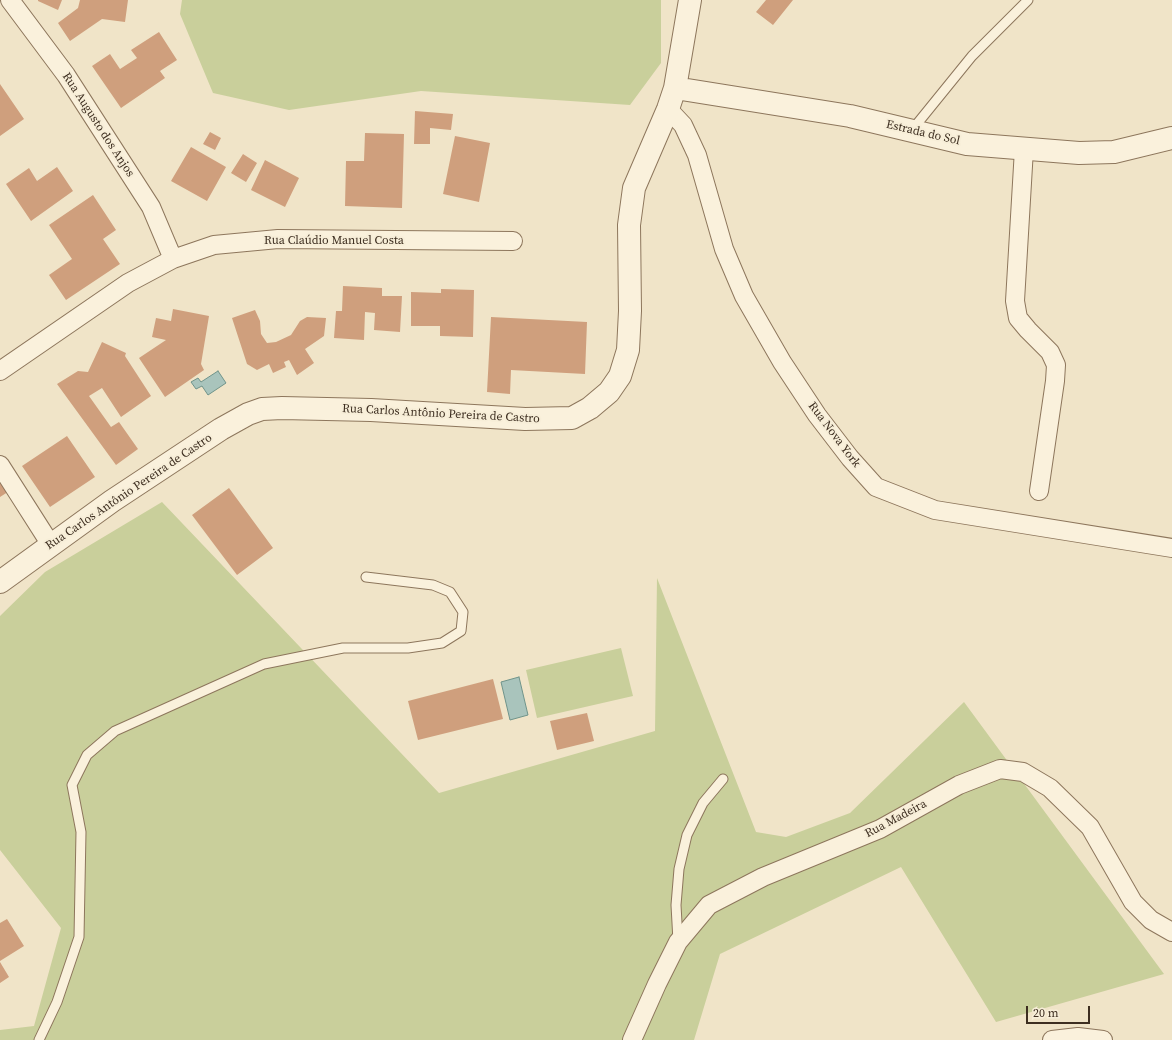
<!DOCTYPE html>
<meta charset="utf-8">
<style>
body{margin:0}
#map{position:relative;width:1172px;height:1040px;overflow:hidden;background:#f0e4c8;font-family:"Source Serif 4",serif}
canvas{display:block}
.scale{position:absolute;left:1026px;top:1006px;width:64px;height:18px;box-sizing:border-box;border:2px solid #3d2e20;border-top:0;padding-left:5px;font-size:12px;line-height:14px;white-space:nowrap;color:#3d2e20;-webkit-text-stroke:3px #f7eed8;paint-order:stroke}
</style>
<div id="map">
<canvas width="1172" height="1040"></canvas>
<div class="scale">20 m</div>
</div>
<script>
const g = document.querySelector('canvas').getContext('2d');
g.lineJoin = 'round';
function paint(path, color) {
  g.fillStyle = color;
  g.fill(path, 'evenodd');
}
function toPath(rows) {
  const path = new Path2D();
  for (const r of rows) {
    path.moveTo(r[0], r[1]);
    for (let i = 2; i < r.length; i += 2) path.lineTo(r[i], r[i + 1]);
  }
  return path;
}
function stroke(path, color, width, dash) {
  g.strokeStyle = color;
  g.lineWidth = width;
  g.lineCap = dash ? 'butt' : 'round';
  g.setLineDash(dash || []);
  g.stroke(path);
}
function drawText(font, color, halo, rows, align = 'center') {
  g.font = font + ' "Source Serif 4",serif';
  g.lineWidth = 4;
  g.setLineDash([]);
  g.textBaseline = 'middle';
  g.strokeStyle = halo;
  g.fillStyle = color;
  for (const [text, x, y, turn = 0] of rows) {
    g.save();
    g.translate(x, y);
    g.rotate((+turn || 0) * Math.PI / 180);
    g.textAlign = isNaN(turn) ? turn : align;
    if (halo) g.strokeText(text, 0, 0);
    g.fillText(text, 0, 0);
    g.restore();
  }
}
const green = toPath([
 [182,0,661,0,661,63,630,105,421,91,289,110,213,93,180,14],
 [162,502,439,793,655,731,657,578,756,832,786,837,850,813,964,702,1164,974,996,1022,901,867,720,954,694,1040,0,1040,0,1030,34,1026,61,928,0,850,0,616,45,572],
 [621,648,633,696,537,718,526,670]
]);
const water = toPath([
 [218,371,226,383,208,395,202,386,196,389,191,382,198,378,201,382,218,371],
 [519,677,528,715,510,720,501,682,519,677]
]);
const building = toPath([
 [38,0,62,0,58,10,38,1],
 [80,0,128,0,125,22,102,19,70,41,58,23,78,8],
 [766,0,793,0,773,25,756,12],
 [159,32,177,60,160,71,165,78,121,108,92,66,110,54,120,69,137,58,131,50],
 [0,84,24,119,0,136],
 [415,111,453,114,451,130,430,128,430,144,414,144],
 [210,132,221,138,215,150,203,144],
 [365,133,404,134,402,208,345,206,346,161,364,161],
 [455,136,490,143,479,202,443,194],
 [191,147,226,167,207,201,171,181],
 [243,154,257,163,246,182,231,173],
 [265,160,299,178,285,207,251,190],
 [57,167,73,191,31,221,6,184,29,168,37,181],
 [93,195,116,230,103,239,120,264,66,300,49,275,72,259,49,225],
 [343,286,382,288,382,296,402,296,400,332,374,330,375,313,365,312,364,340,334,338,336,311,342,311],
 [441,289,474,290,473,337,440,336,440,326,411,326,411,292,441,293],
 [173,309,209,316,201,364,204,370,165,397,139,358,166,340,152,337,156,318,171,321],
 [255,310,260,321,261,334,267,343,276,342,291,335,300,321,307,317,326,318,324,336,305,349,314,363,297,375,289,360,284,362,286,367,273,373,269,364,257,370,247,364,232,318],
 [491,317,587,322,585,374,511,370,510,394,487,392],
 [102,342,126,353,125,356,151,396,121,417,102,388,89,396,111,427,119,422,138,449,116,465,57,384,78,371,88,372],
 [67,436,95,477,50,507,22,466],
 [0,474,11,490,0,497],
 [229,488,273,548,237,575,192,515],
 [493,679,503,719,418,740,408,701],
 [587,713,594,741,557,750,550,721],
 [7,919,24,946,0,961,0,923],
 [0,962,9,977,0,983]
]);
const service = toPath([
 [912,130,972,56,1028,0],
 [678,941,676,905,679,869,687,835,703,803,723,779],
 [39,1040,57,1002,79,937,81,832,72,785,87,755,115,731,264,664,343,648,408,648,442,643,461,631,463,612,450,592,433,585,366,577]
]);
const minor = toPath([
 [10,0,66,75,151,207,173,259],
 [668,109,683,125,697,155,724,249,744,296,782,362,817,415,850,458,876,487,935,510,1172,548],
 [1024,149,1015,301,1018,318,1028,330,1050,352,1056,365,1055,381,1039,491],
 [0,371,128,283,173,259,214,245,278,239,513,241],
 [0,465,51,545],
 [632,1040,657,984,678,942,709,905,763,877,880,829,959,785,1000,769,1023,772,1050,788,1090,827,1133,902,1151,920,1172,932],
 [1052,1040,1078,1037,1103,1040]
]);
const tertiary = toPath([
 [675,88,850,116,967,144,1079,153,1114,152,1172,138],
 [0,582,112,501,221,429,248,414,262,409,282,408,371,410,525,419,572,418,590,408,609,392,620,376,628,350,630,311,629,225,634,188,668,109,675,88,690,0]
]);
const streetNames = [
 ["Rua Augusto dos Anjos",98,125,57],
 ["Estrada do Sol",923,133,13],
 ["Rua Claúdio Manuel Costa",334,241],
 ["Rua Carlos Antônio Pereira de Castro",441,414,3],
 ["Rua Nova York",834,435,53],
 ["Rua Carlos Antônio Pereira de Castro",129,492,-34],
 ["Rua Madeira",896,819,-28]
];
paint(green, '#c9cf9b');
paint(water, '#a9c4bc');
stroke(water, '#6f938a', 1);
paint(building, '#cf9f7d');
stroke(service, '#8d765c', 11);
stroke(minor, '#8d765c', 20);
stroke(tertiary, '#8d765c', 24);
stroke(service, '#faf1dc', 9);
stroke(minor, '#faf1dc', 18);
stroke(tertiary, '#faf1dc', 22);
drawText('12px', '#3d2e20', '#f7eed8', streetNames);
</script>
